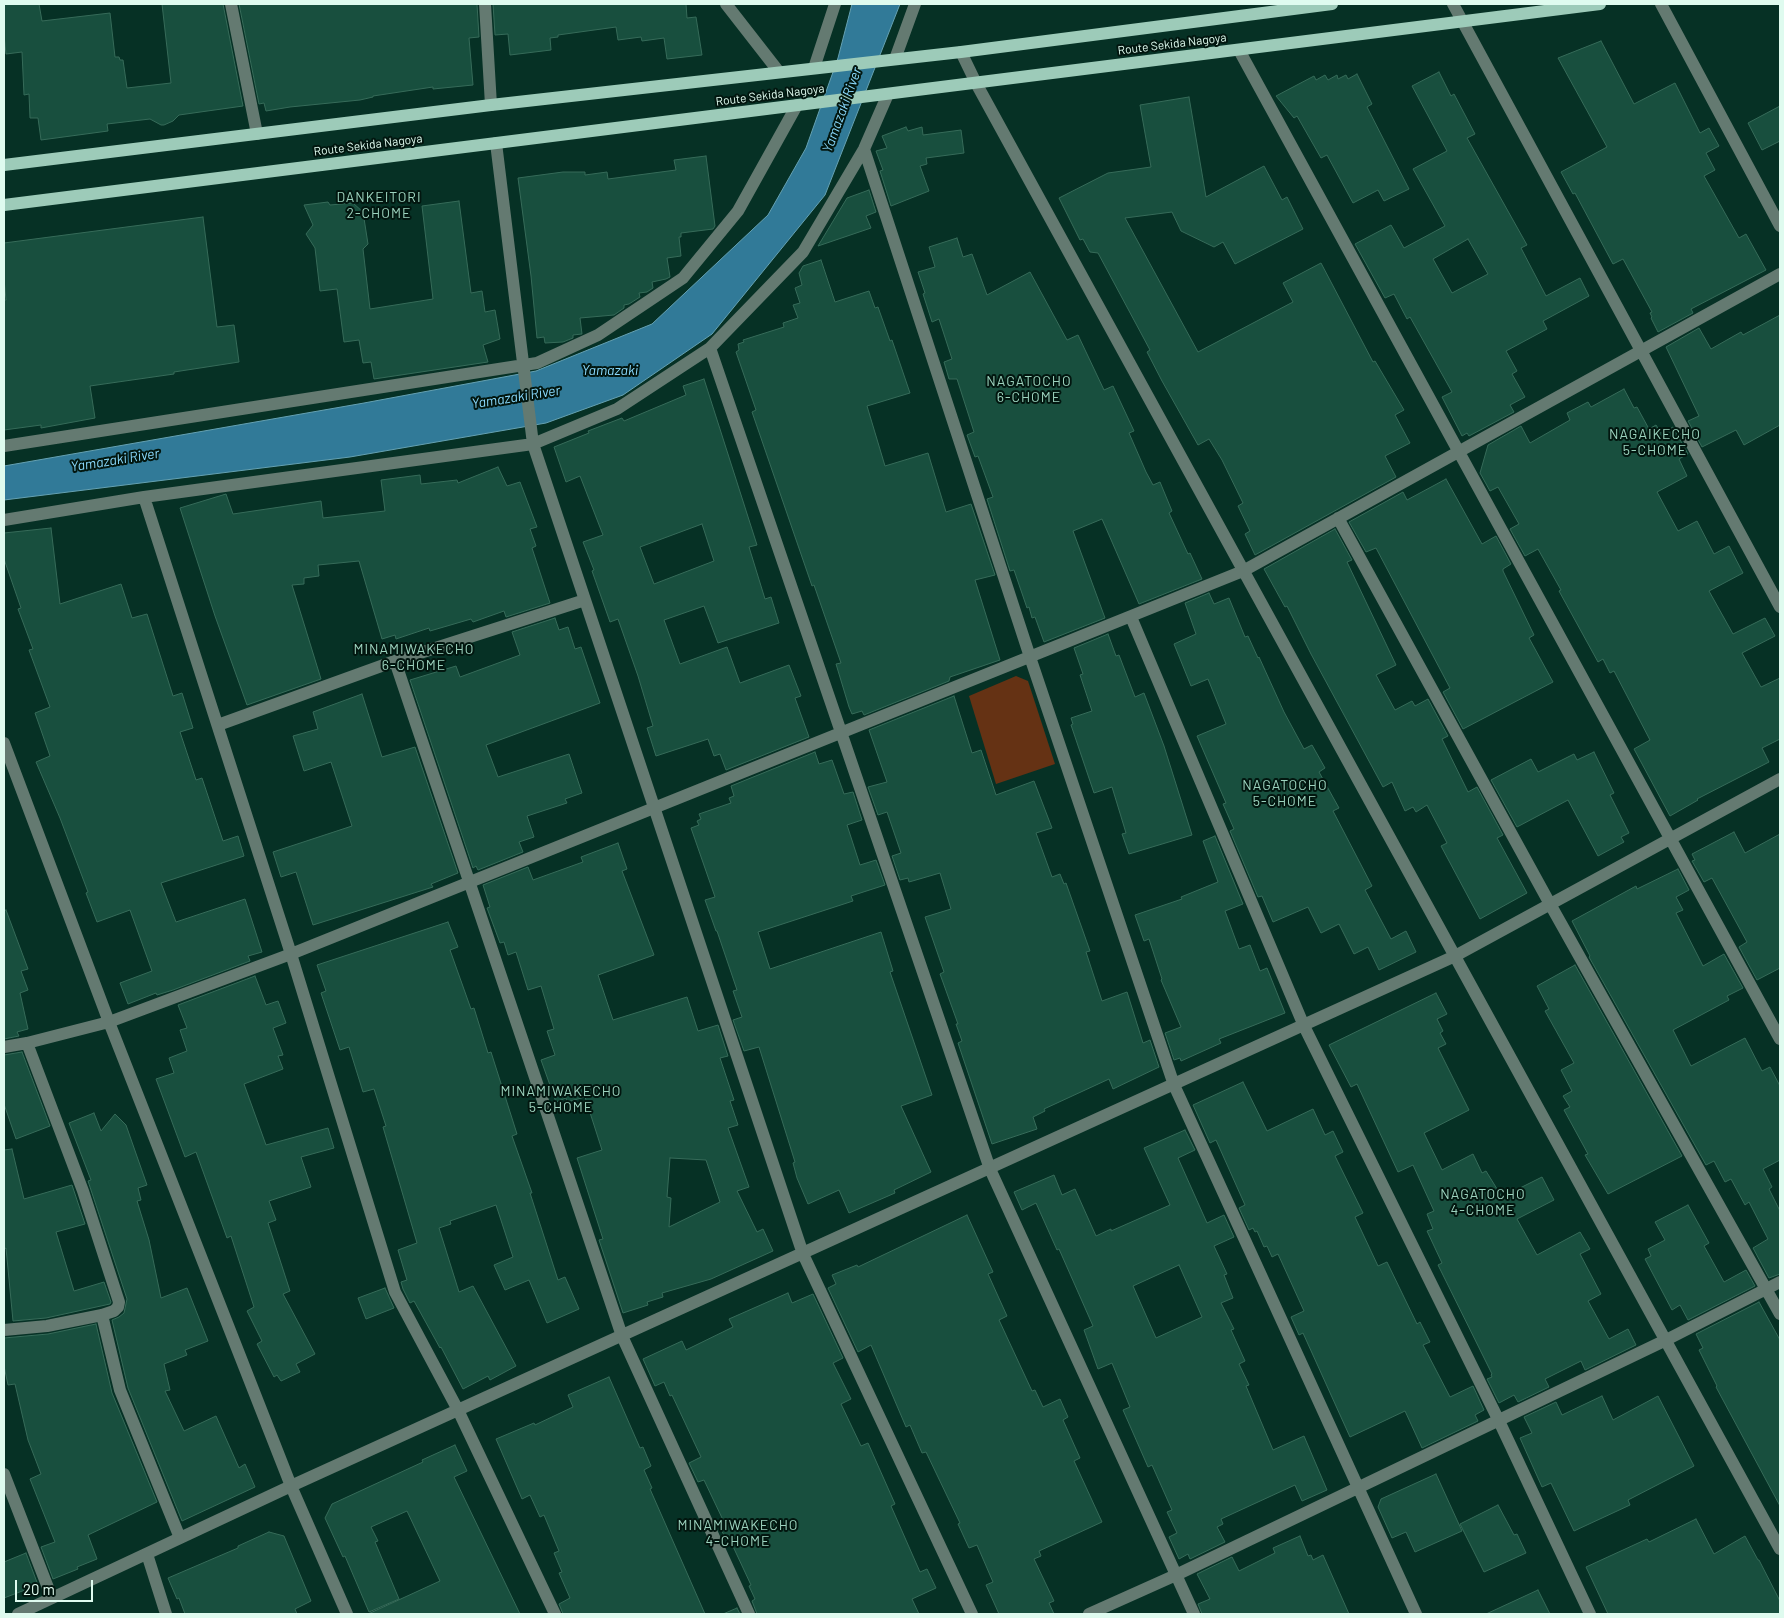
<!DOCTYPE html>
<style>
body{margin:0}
#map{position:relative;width:1784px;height:1618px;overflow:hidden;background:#063125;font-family:Barlow,sans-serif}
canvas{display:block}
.frame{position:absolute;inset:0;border:5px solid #dffbef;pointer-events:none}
.scale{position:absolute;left:15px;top:1580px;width:78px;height:22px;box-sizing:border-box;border:2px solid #dffbef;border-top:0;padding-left:6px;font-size:15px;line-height:18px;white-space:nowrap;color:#dffbef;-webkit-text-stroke:4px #02160f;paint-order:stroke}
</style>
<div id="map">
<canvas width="1784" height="1618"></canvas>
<div class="frame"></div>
<div class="scale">20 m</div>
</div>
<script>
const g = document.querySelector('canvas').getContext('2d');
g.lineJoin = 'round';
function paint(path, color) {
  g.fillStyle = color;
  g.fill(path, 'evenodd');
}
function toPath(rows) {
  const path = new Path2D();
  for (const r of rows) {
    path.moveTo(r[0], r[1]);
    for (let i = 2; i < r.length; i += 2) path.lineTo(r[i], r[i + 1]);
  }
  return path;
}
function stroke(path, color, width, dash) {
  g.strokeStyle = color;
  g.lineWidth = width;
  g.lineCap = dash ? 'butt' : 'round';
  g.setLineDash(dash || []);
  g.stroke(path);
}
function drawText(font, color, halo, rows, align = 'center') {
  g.font = font + ' Barlow,sans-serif';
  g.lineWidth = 4;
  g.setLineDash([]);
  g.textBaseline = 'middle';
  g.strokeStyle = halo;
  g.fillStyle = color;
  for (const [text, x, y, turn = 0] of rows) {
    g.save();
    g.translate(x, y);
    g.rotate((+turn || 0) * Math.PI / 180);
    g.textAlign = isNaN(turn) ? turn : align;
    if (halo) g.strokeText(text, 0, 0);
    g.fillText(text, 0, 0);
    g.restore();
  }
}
const green = toPath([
 [1016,676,1028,681,1055,764,996,784,969,696]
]);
const water = toPath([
 [852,4,900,4,825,195,712,334,623,395,546,423,350,457,4,500,4,466,364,403,536,371,652,324,768,215,806,148,838,58,852,4]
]);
const building = toPath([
 [4,4,39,4,42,21,110,13,115,57,119,57,120,60,123,60,127,88,171,83,162,4,223,4,243,106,179,115,173,121,164,125,161,125,150,119,107,124,108,131,41,140,38,118,30,118,29,94,24,95,22,52,6,54,4,35,4,4],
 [239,4,477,4,479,37,469,38,473,85,433,89,433,87,373,96,373,97,360,100,290,107,266,111,264,103,259,104,239,4],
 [493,4,686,4,687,18,696,17,702,55,667,59,664,38,642,41,641,37,618,40,616,27,558,35,558,37,550,38,551,50,510,55,508,34,495,35,493,4],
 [1601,41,1634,104,1675,83,1700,133,1709,128,1719,146,1706,153,1715,170,1704,176,1739,238,1746,234,1766,270,1691,309,1693,313,1658,332,1651,318,1652,317,1650,313,1652,312,1623,259,1613,264,1575,193,1573,194,1561,172,1607,147,1558,58,1601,41],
 [1439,72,1451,96,1454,94,1475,134,1467,138,1527,245,1521,248,1546,296,1580,278,1589,296,1543,321,1547,329,1506,351,1517,371,1512,374,1525,397,1510,405,1514,412,1469,436,1467,433,1462,436,1442,397,1452,392,1410,317,1407,319,1394,294,1385,298,1355,244,1391,225,1404,248,1445,226,1413,169,1447,151,1412,86,1439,72],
 [1468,239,1488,274,1452,293,1433,259,1468,239],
 [1357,74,1372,104,1367,107,1409,189,1384,201,1378,190,1353,203,1327,155,1321,158,1297,116,1294,118,1276,96,1314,76,1316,80,1325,75,1328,80,1337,75,1338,79,1346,75,1348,79,1357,74],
 [1189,97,1206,197,1264,166,1282,200,1287,197,1303,229,1235,264,1223,242,1214,247,1181,231,1172,212,1125,218,1198,352,1293,302,1283,283,1321,263,1373,362,1375,361,1404,410,1395,415,1410,443,1385,456,1396,477,1255,555,1245,534,1250,531,1238,506,1243,503,1222,460,1209,439,1198,445,1162,381,1147,352,1150,350,1098,253,1090,252,1083,239,1080,240,1059,198,1108,173,1151,167,1140,105,1189,97],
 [1780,106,1780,141,1762,150,1748,123,1780,106],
 [906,127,908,131,922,127,923,135,961,130,964,153,926,158,927,164,920,166,929,191,891,206,880,171,883,170,876,151,887,148,882,136,906,127],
 [706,156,715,226,713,229,681,233,681,237,679,237,681,256,667,258,670,277,666,279,652,282,653,288,647,292,639,293,640,297,629,304,624,305,624,308,614,315,580,318,582,334,573,335,573,338,563,342,545,343,544,337,537,338,531,276,518,178,563,172,585,172,585,175,607,172,608,179,676,170,674,160,706,156],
 [869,190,876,212,866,216,871,228,818,246,847,198,869,190],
 [459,201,471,293,482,291,485,312,495,310,500,339,483,345,488,362,374,379,371,362,363,363,359,340,344,342,337,289,320,291,315,248,306,234,313,225,304,205,328,202,330,205,353,203,363,212,368,244,363,249,370,309,433,299,422,206,459,201],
 [203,217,217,327,234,325,239,362,174,372,174,374,90,386,95,418,41,428,41,425,4,430,4,300,6,300,4,279,4,243,203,217],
 [957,238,963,257,972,254,987,295,1030,272,1067,340,1078,335,1104,390,1113,386,1134,431,1129,433,1146,472,1153,485,1160,482,1172,511,1169,513,1188,554,1190,553,1202,579,1139,604,1102,519,1073,531,1105,618,1044,642,1035,617,1032,618,1029,607,1027,608,1014,570,1010,571,987,499,993,497,978,456,975,457,967,435,974,432,957,379,949,379,944,362,952,359,939,319,932,322,923,294,925,293,918,272,935,267,929,247,957,238],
 [821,260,835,302,869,291,875,308,878,307,890,341,892,340,910,393,867,406,885,466,928,453,946,512,971,504,995,575,975,580,1000,660,950,677,949,681,864,715,862,711,852,714,849,707,836,664,841,663,814,585,812,586,752,412,756,410,736,352,739,350,738,344,744,342,743,340,784,327,783,323,798,318,793,305,800,303,795,288,802,285,799,273,803,266,821,260],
 [1780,315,1780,425,1744,445,1736,430,1702,447,1688,421,1699,416,1666,347,1699,328,1711,349,1741,332,1743,335,1780,315],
 [704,379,757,545,749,547,765,599,771,597,779,623,718,643,704,606,664,620,680,664,727,647,740,683,789,665,801,696,795,698,809,737,726,770,720,754,714,756,708,739,656,756,647,728,653,726,638,676,618,619,610,622,592,571,594,570,583,542,603,535,580,476,566,482,554,447,589,433,588,431,622,418,624,421,686,395,683,386,704,379],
 [702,524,714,561,654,584,640,547,702,524],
 [1624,389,1634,408,1637,407,1649,429,1656,425,1661,433,1673,427,1688,454,1679,459,1687,476,1657,492,1678,531,1697,521,1714,554,1729,546,1743,573,1709,591,1733,634,1765,618,1775,636,1742,653,1761,687,1780,678,1780,739,1762,748,1769,762,1697,799,1698,800,1670,816,1634,749,1650,740,1614,671,1610,673,1603,659,1598,662,1559,591,1561,590,1538,549,1525,556,1510,529,1519,524,1498,487,1490,491,1480,473,1488,445,1521,426,1530,443,1570,420,1567,413,1588,402,1591,407,1624,389],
 [498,467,507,486,520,482,537,527,530,529,536,546,532,548,550,603,506,617,504,611,473,622,471,619,430,631,429,628,396,639,395,635,382,639,359,561,318,565,319,576,304,578,304,584,292,585,321,679,247,705,215,616,180,508,226,494,233,514,321,501,323,518,385,511,381,480,420,475,421,484,457,480,458,483,498,467],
 [1446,479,1482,544,1496,536,1511,564,1503,569,1503,571,1534,635,1529,638,1553,682,1463,729,1443,692,1450,688,1376,548,1366,552,1349,522,1403,492,1407,500,1446,479],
 [51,528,60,604,121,584,132,618,147,614,173,696,182,693,193,728,180,732,196,780,202,778,223,841,238,836,244,856,161,883,176,922,245,899,262,952,248,956,250,961,173,990,157,995,156,993,128,1004,120,983,152,971,130,910,97,922,86,893,88,892,60,818,36,762,50,756,35,713,50,707,29,650,33,649,18,609,21,608,4,559,4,533,51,528],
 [1335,529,1352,560,1347,562,1396,665,1376,675,1395,710,1412,701,1415,706,1428,699,1448,736,1442,739,1468,792,1477,787,1503,835,1497,838,1527,893,1480,919,1441,846,1447,843,1427,805,1416,812,1413,807,1405,811,1392,782,1383,787,1311,654,1287,606,1285,607,1264,569,1335,529],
 [1209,593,1214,604,1229,598,1245,637,1248,636,1258,658,1259,657,1284,712,1304,749,1312,745,1325,768,1319,772,1339,808,1333,811,1372,886,1365,890,1391,939,1406,931,1416,952,1379,970,1368,947,1354,954,1339,924,1321,933,1308,907,1273,922,1262,896,1258,897,1230,831,1234,829,1223,804,1226,803,1197,736,1226,724,1208,679,1191,686,1174,644,1196,634,1185,603,1209,593],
 [555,618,559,630,568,627,575,649,581,647,600,703,486,745,498,777,569,754,582,793,565,799,567,803,527,816,534,837,519,842,523,852,478,870,476,866,473,868,410,680,456,666,460,677,520,655,512,632,555,618],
 [1108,634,1116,656,1119,655,1135,697,1144,693,1164,746,1192,835,1129,854,1122,834,1126,833,1112,787,1094,793,1071,725,1073,724,1071,718,1092,711,1080,675,1083,674,1074,648,1108,634],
 [362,694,382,757,415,747,458,873,431,884,433,887,313,925,296,872,281,877,273,852,352,826,331,762,304,771,293,736,318,729,313,712,362,694],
 [954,696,972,753,981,750,996,795,1034,781,1052,828,1036,833,1052,877,1060,874,1064,884,1066,883,1090,951,1086,952,1102,1001,1127,992,1143,1043,1150,1040,1159,1067,1113,1089,1109,1079,1044,1109,1045,1111,1033,1117,1037,1129,992,1144,958,1043,962,1041,956,1024,958,1024,940,974,944,972,925,917,951,909,940,873,909,882,908,878,900,880,892,856,901,853,887,812,878,815,868,787,887,782,869,730,954,696],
 [815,752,819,764,832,760,844,794,853,792,862,820,847,825,860,865,876,860,885,885,851,896,853,901,758,932,770,969,881,932,893,971,890,972,932,1095,901,1106,931,1172,894,1190,895,1193,849,1213,839,1190,808,1204,797,1178,793,1163,795,1162,759,1047,744,1051,733,1020,742,1017,733,991,737,990,717,931,716,931,705,900,715,897,691,828,699,825,697,821,701,819,699,814,731,803,729,798,734,796,731,786,815,752],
 [1594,752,1614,793,1610,795,1629,833,1621,837,1624,842,1598,856,1568,800,1517,827,1491,780,1531,759,1538,772,1574,754,1577,760,1594,752],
 [1734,832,1745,853,1780,834,1780,968,1757,980,1739,947,1747,942,1712,878,1704,882,1692,861,1695,860,1692,854,1734,832],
 [1215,836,1243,904,1225,911,1239,949,1250,945,1260,971,1267,968,1285,1013,1219,1039,1221,1043,1181,1061,1180,1058,1174,1060,1165,1033,1181,1027,1161,980,1162,979,1149,939,1144,941,1135,915,1182,899,1181,897,1218,882,1203,841,1215,836],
 [618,843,627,869,622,871,654,955,598,975,613,1020,687,997,698,1031,718,1025,728,1056,720,1058,734,1100,730,1101,738,1125,728,1128,749,1187,737,1191,757,1232,763,1229,773,1251,711,1279,662,1293,663,1297,647,1302,648,1305,623,1313,599,1240,603,1239,577,1158,602,1150,585,1097,567,1102,566,1098,556,1102,541,1060,555,1055,547,1031,554,1029,541,986,528,990,516,952,508,955,504,942,500,943,487,908,490,907,483,885,528,867,533,880,583,862,581,857,618,843],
 [670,1158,706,1160,720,1202,669,1227,671,1198,667,1197,670,1158],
 [1678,869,1689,890,1676,897,1683,910,1676,913,1703,966,1724,954,1743,988,1727,996,1729,1000,1673,1030,1691,1066,1745,1038,1762,1071,1770,1067,1780,1086,1780,1160,1763,1169,1772,1187,1769,1189,1780,1211,1780,1274,1769,1278,1753,1248,1768,1239,1749,1202,1745,1205,1731,1179,1725,1182,1714,1161,1706,1165,1589,957,1590,956,1572,921,1636,886,1637,889,1678,869],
 [6,910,28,969,21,971,28,990,20,993,28,1029,17,1032,19,1036,4,1039,4,911,6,910],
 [448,922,458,947,450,950,471,1009,474,1008,488,1053,491,1052,517,1134,512,1136,532,1193,530,1193,558,1280,565,1277,579,1309,547,1323,529,1280,505,1290,494,1265,513,1257,496,1205,450,1221,451,1224,439,1228,459,1292,473,1286,516,1366,490,1380,488,1376,463,1389,441,1347,440,1348,414,1301,410,1303,403,1289,401,1282,407,1280,398,1250,417,1243,383,1127,386,1126,374,1089,363,1092,349,1047,340,1050,321,993,326,991,317,965,448,922],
 [1575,965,1682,1156,1608,1194,1585,1155,1588,1154,1564,1110,1570,1107,1563,1096,1572,1091,1561,1070,1574,1063,1545,1011,1549,1009,1537,986,1575,965],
 [255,976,266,1005,278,1001,286,1023,273,1028,283,1055,278,1056,283,1069,244,1084,266,1145,328,1128,334,1148,301,1157,311,1187,269,1201,276,1220,268,1223,290,1291,283,1294,315,1354,296,1364,300,1372,281,1381,277,1375,274,1377,257,1344,262,1341,247,1311,254,1307,231,1236,227,1238,196,1152,185,1157,156,1079,174,1073,169,1058,187,1051,180,1030,187,1028,178,1005,255,976],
 [1436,993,1447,1014,1437,1019,1443,1031,1440,1033,1446,1044,1438,1048,1469,1110,1424,1133,1442,1170,1473,1154,1482,1173,1486,1171,1502,1197,1542,1177,1554,1200,1517,1219,1537,1255,1580,1232,1590,1249,1580,1254,1601,1294,1588,1301,1609,1339,1628,1329,1636,1345,1585,1370,1581,1361,1545,1379,1549,1387,1518,1402,1514,1395,1499,1403,1487,1379,1492,1377,1491,1375,1492,1374,1438,1265,1442,1263,1427,1231,1433,1229,1427,1214,1434,1211,1413,1165,1398,1172,1357,1084,1351,1087,1329,1045,1436,993],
 [22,1052,50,1126,16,1139,4,1104,4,1055,22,1052],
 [1243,1082,1267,1131,1313,1109,1325,1135,1333,1131,1343,1152,1335,1156,1363,1213,1355,1217,1378,1266,1387,1262,1417,1324,1420,1322,1430,1342,1423,1345,1450,1397,1473,1386,1484,1410,1475,1415,1478,1421,1422,1448,1405,1411,1350,1437,1303,1333,1299,1335,1291,1317,1304,1311,1278,1254,1272,1257,1267,1246,1264,1247,1257,1231,1255,1232,1253,1228,1249,1230,1239,1208,1245,1205,1216,1140,1210,1143,1193,1105,1243,1082],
 [94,1113,101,1131,115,1114,126,1125,147,1185,138,1188,141,1200,137,1201,149,1240,161,1298,187,1288,208,1341,185,1350,187,1355,164,1364,170,1390,165,1391,184,1431,216,1416,239,1468,245,1464,255,1487,182,1521,128,1388,112,1320,119,1317,124,1313,127,1299,88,1181,91,1180,69,1123,94,1113],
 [1185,1130,1195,1150,1178,1158,1207,1223,1224,1215,1234,1237,1214,1246,1227,1274,1224,1275,1233,1298,1221,1303,1234,1329,1231,1330,1245,1361,1239,1364,1249,1385,1246,1386,1273,1450,1304,1436,1327,1490,1302,1501,1295,1485,1221,1519,1223,1524,1217,1527,1225,1542,1190,1559,1188,1554,1179,1559,1169,1537,1177,1533,1167,1512,1172,1510,1152,1465,1148,1467,1123,1410,1130,1407,1112,1363,1098,1369,1084,1330,1093,1326,1059,1249,1057,1250,1036,1203,1022,1210,1014,1192,1054,1175,1062,1195,1075,1189,1096,1236,1111,1229,1111,1231,1170,1205,1144,1148,1185,1130],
 [1179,1265,1202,1317,1156,1338,1133,1286,1179,1265],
 [12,1149,24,1199,72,1185,85,1224,56,1232,74,1291,104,1282,111,1302,110,1304,46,1318,13,1321,6,1248,4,1249,4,1150,12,1149],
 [1688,1205,1709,1243,1704,1246,1724,1282,1746,1270,1755,1286,1688,1320,1680,1305,1672,1310,1645,1259,1651,1256,1648,1249,1665,1240,1655,1222,1688,1205],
 [967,1215,993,1272,988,1274,1007,1316,999,1320,1032,1391,1035,1390,1043,1407,1060,1399,1068,1417,1063,1420,1080,1458,1074,1461,1102,1522,1039,1551,1041,1556,1034,1559,1054,1601,1049,1603,1054,1614,999,1614,986,1585,993,1582,977,1545,969,1548,958,1524,960,1523,926,1452,922,1453,910,1425,906,1427,871,1345,858,1352,828,1288,836,1284,832,1275,857,1265,858,1267,967,1215],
 [385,1288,394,1308,366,1319,358,1298,385,1288],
 [788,1293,792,1303,813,1294,843,1358,833,1363,851,1399,841,1404,861,1446,868,1443,895,1504,891,1506,920,1572,927,1569,936,1588,912,1599,919,1614,757,1614,752,1601,755,1599,749,1586,751,1585,730,1540,727,1541,717,1522,723,1520,704,1480,698,1482,689,1463,701,1457,672,1395,670,1396,664,1382,655,1386,643,1359,682,1341,686,1350,733,1327,729,1319,788,1293],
 [1759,1302,1780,1340,1780,1506,1716,1387,1717,1386,1699,1350,1703,1348,1696,1334,1759,1302],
 [96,1324,112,1393,157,1502,88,1535,97,1559,77,1567,78,1569,53,1579,41,1547,55,1542,30,1479,41,1474,28,1440,15,1384,8,1385,4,1366,4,1338,48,1334,96,1324],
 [609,1377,640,1448,643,1447,651,1466,644,1470,652,1488,650,1489,705,1614,563,1614,559,1604,570,1598,559,1573,562,1572,554,1553,559,1551,544,1515,540,1517,530,1495,522,1499,496,1439,534,1423,535,1425,573,1407,568,1395,609,1377],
 [1602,1396,1613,1420,1658,1396,1694,1466,1628,1500,1630,1505,1574,1531,1551,1483,1542,1487,1520,1438,1532,1433,1524,1417,1556,1402,1562,1415,1602,1396],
 [455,1445,467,1471,454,1477,520,1614,368,1614,440,1581,407,1511,371,1527,378,1541,375,1542,399,1599,369,1612,345,1556,343,1557,325,1518,332,1504,423,1462,422,1460,455,1445],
 [1436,1474,1462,1531,1415,1552,1406,1532,1392,1538,1378,1507,1381,1499,1436,1474],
 [1498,1505,1514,1535,1517,1534,1526,1553,1484,1572,1460,1524,1498,1505],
 [1696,1519,1714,1554,1745,1536,1758,1560,1759,1560,1780,1601,1780,1614,1608,1614,1586,1567,1647,1539,1649,1542,1696,1519],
 [269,1532,284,1536,311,1601,295,1609,297,1614,185,1614,179,1598,177,1599,168,1578,238,1548,238,1546,269,1532],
 [1300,1536,1308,1556,1311,1555,1313,1560,1323,1555,1349,1614,1202,1614,1198,1604,1210,1599,1197,1574,1232,1557,1239,1571,1275,1553,1273,1548,1300,1536],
 [26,1553,38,1585,4,1598,4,1562,26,1553],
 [1538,1590,1550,1614,1486,1614,1538,1590],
 [737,1608,740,1614,723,1614,737,1608]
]);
const minor = toPath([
 [231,4,257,134],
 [485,4,491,105],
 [726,4,779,72],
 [1453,4,1780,607],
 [1661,4,1780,226],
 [1239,50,1780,1039],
 [961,52,976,83,1780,1549],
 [895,59,915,4],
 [814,68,835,4],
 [496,143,533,444,803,1254,972,1614],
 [864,149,1030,657,1174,1085,1416,1614],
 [710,348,990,1169,1194,1614],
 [4,446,537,363,598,335,683,278,738,211,797,105],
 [144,497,291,954,395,1292,458,1410,555,1614],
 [1338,518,1550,904,1780,1314],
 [4,520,144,497,533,444,617,409,710,348,803,252,864,149,888,94],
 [1131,617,1304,1026,1499,1421,1590,1614],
 [395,661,622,1336,749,1614],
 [218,725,395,661,585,600],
 [4,743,109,1022,291,1486,347,1614],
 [4,1047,27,1043,109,1022,291,954,1243,571,1780,274],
 [102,1315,120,1390,180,1538],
 [4,1330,47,1326,102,1315,114,1311,118,1307,119,1302,83,1191,27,1043],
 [4,1474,52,1598],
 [147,1554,166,1614],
 [18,1614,291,1486,1455,956,1780,779],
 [1089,1614,1176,1575,1666,1340,1780,1282]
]);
const major = toPath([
 [4,165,491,105,961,52,1332,4],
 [4,205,1600,4]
]);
const streetNames = [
 ["Route Sekida Nagoya",1172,44,-7],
 ["Route Sekida Nagoya",770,95,-7],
 ["Route Sekida Nagoya",368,145,-7]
];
const waterNames = [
 ["Yamazaki River",842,110,-70],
 ["Yamazaki",610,370],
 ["Yamazaki River",516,397,-9],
 ["Yamazaki River",115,460,-9]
];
const neighbourhoodNames = [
 ["DANKEITORI",379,197],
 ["2-CHOME",379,213],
 ["NAGATOCHO",1029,381],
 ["6-CHOME",1029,397],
 ["NAGAIKECHO",1655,434],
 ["5-CHOME",1655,450],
 ["MINAMIWAKECHO",414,649],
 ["6-CHOME",414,665],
 ["NAGATOCHO",1285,785],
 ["5-CHOME",1285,801],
 ["MINAMIWAKECHO",561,1091],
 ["5-CHOME",561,1107],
 ["NAGATOCHO",1483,1194],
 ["4-CHOME",1483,1210],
 ["MINAMIWAKECHO",738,1525],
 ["4-CHOME",738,1541]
];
paint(green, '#653214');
paint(water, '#317a98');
stroke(water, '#65a1b2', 1);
paint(building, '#184f3e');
stroke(building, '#366b59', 1);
stroke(minor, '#647a71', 12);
stroke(major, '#9dcbb9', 12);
drawText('12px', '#dffbef', '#02160f', streetNames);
drawText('italic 14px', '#8ad9fd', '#02160f', waterNames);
g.letterSpacing = '1px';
drawText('14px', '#9cd3be', '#02160f', neighbourhoodNames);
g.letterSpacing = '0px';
</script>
